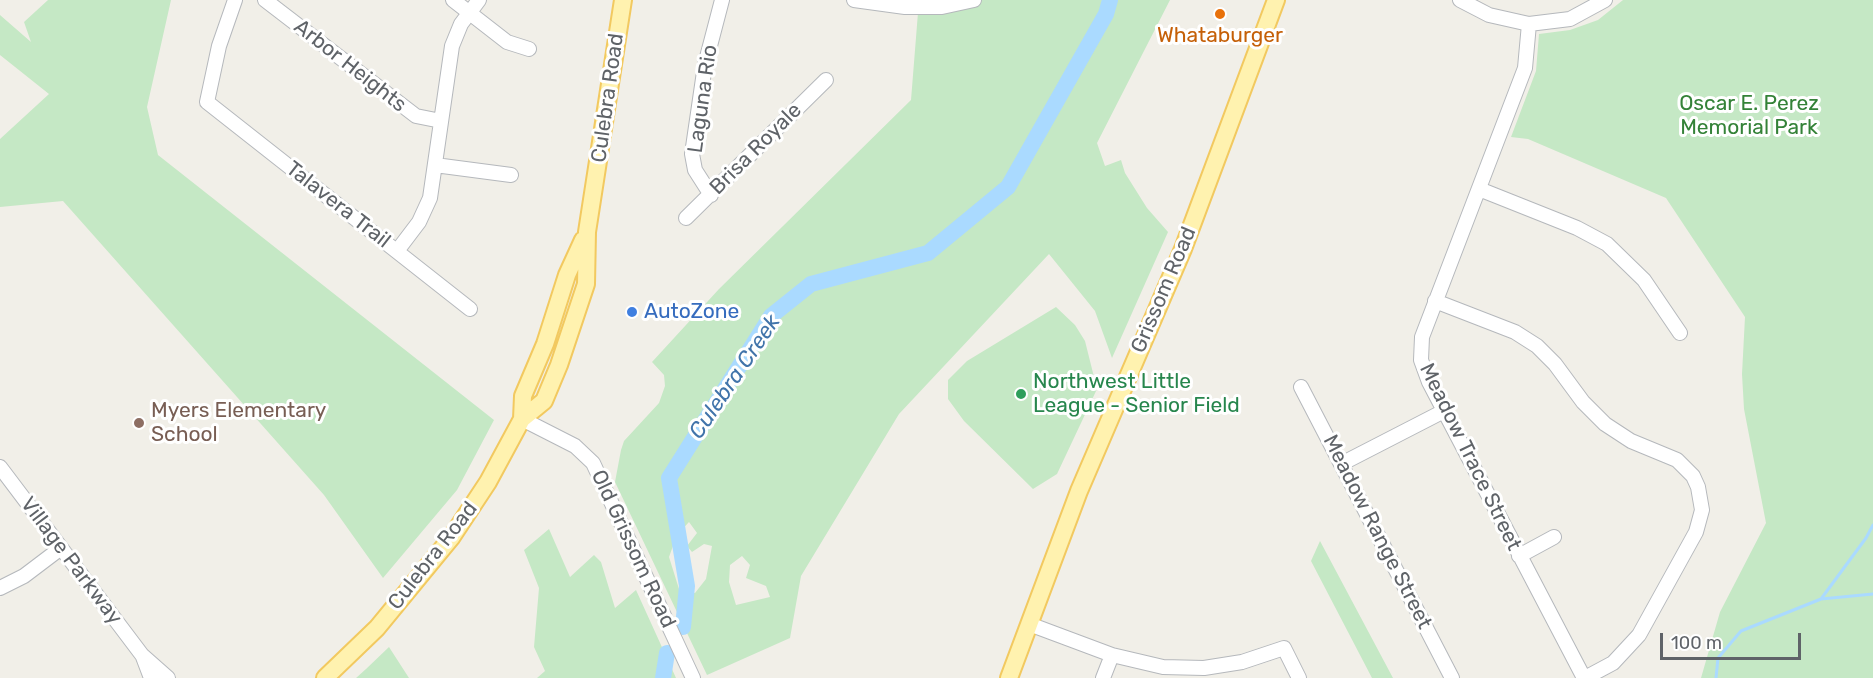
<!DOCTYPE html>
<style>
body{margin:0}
#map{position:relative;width:1873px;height:678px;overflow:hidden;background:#f1efe8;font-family:Rubik,sans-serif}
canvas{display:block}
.scale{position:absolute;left:1660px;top:633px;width:141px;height:27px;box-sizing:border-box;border:3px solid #5f6368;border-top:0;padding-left:8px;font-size:18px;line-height:21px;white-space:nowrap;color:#5f6368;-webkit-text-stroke:4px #fff;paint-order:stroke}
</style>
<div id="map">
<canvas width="1873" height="678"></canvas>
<div class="scale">100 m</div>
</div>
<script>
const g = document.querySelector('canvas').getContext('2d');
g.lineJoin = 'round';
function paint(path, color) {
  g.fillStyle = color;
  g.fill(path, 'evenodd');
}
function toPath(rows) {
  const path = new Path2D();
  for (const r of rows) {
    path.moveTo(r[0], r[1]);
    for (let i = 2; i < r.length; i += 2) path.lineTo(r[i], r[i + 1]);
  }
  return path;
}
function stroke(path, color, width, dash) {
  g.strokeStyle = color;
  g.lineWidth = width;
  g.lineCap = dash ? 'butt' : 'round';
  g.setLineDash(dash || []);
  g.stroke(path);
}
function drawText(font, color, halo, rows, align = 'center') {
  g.font = font + ' Rubik,sans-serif';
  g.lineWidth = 6;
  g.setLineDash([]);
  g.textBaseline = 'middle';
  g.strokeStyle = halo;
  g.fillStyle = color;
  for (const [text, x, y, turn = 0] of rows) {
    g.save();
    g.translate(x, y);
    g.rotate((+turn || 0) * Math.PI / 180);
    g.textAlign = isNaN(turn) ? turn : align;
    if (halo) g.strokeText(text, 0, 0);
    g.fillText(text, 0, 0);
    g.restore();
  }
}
const green = toPath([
 [48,0,171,0,147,107,158,155,494,420,457,490,383,578,324,495,63,201,0,207,0,139,49,94,0,55,0,15,31,42,24,22],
 [919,0,1170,0,1097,143,1105,166,1121,160,1125,173,1147,208,1168,232,1112,358,1095,311,1049,254,899,414,801,576,790,638,707,675,615,482,621,450,624,441,659,403,665,386,664,375,652,362,719,289,911,100],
 [689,522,697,533,687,546,692,552,704,544,712,546,706,579,695,593,679,589,669,557,677,535],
 [742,556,750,565,746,578,766,586,770,597,736,605,729,582,730,565],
 [1623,0,1873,0,1873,678,1701,678,1720,612,1766,523,1744,409,1742,374,1745,317,1666,198,1528,139,1511,137,1536,71,1539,34,1570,30,1598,20],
 [1056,307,1075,325,1085,341,1097,389,1057,474,1033,489,964,421,948,399,948,380,967,361],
 [549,529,570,577,594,555,601,562,615,608,636,590,676,678,537,678,545,671,534,647,539,588,524,550],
 [1320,541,1393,678,1372,678,1311,561],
 [389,647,409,678,356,678,366,669]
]);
const stream = toPath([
 [1821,599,1873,594],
 [1716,678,1718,658,1741,631,1821,599,1866,538,1873,525]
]);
const river = toPath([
 [683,627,687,586,669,478,771,316,811,284,928,253,1008,187,1106,14,1110,0],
 [663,678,667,653]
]);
const minor = toPath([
 [235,0,219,46,207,102,470,309],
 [265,0,416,116,441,121],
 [453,0,507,42,529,49],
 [854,0,905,7,942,7,974,0],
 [1460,0,1489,15,1529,24,1570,19,1605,0],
 [1529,24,1525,68,1422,337,1421,360,1429,382,1584,678],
 [435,165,511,175],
 [1479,189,1577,228,1607,244,1644,280,1680,333],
 [711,195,695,170,692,154,705,65,722,0],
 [686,218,826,80],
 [397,251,419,222,430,198,452,46,461,24,479,0],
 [1435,301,1515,332,1537,346,1555,364,1583,402,1605,424,1631,441,1677,460,1693,476,1698,487,1702,510,1696,532,1639,635,1613,663,1585,678],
 [1301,387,1452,678],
 [522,419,575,446,593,463,693,678],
 [1341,464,1444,411],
 [0,467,142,655,168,678],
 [1519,556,1554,537],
 [0,588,24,576,61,548],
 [1029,624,1112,655,1163,667,1204,668,1242,662,1284,648,1299,678],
 [143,657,151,678],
 [1103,678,1112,655]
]);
const major = toPath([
 [522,419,523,396,545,344,567,275,583,240],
 [325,678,377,628,451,538,488,482,522,419,544,401,559,365,586,284,587,232,623,0],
 [1009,678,1079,491,1183,249,1276,0]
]);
const markers = [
 [1220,14,6,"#e8710a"],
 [632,312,6,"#3f7fe0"],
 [1021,394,6,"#2e9e5b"],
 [139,423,6,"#8d6e63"]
];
const foodNames = [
 ["Whataburger",1220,36]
];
const streetNames = [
 ["Arbor Heights",350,66,38],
 ["Culebra Road",608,98,-82],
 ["Laguna Rio",703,99,-82],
 ["Brisa Royale",756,149,-45],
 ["Talavera Trail",338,205,38],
 ["Grissom Road",1164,290,-67],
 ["Meadow Trace Street",1470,457,64],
 ["Meadow Range Street",1377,532,63],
 ["Old Grissom Road",633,549,65],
 ["Culebra Road",433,556,-52],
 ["Village Parkway",71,561,53]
];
const parkNames = [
 ["Oscar E. Perez",1749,104],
 ["Memorial Park",1749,128]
];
const shopNames = [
 ["AutoZone",644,312]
];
const leisureNames = [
 ["Northwest Little",1033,382],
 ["League - Senior Field",1033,406]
];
const educationNames = [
 ["Myers Elementary",151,411],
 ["School",151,435]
];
const waterNames = [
 ["Culebra Creek",735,377,-56]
];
paint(green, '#c5e8c5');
stroke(stream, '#aadaff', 3);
stroke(river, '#aadaff', 16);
stroke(minor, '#b5b8bc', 16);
stroke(major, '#f2c960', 20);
stroke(minor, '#fff', 14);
stroke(major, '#fff2af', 16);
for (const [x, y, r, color] of markers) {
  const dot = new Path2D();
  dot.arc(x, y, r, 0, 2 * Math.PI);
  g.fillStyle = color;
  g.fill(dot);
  stroke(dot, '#fff', 2);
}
drawText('21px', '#c56008', '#fff', foodNames);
drawText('21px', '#5f6368', '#fff', streetNames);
drawText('21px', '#348238', '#fff', parkNames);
drawText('21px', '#366cbe', '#fff', shopNames, 'left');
drawText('21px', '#27864d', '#fff', leisureNames, 'left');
drawText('21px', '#785e54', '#fff', educationNames, 'left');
drawText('italic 22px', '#4174aa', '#fff', waterNames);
</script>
